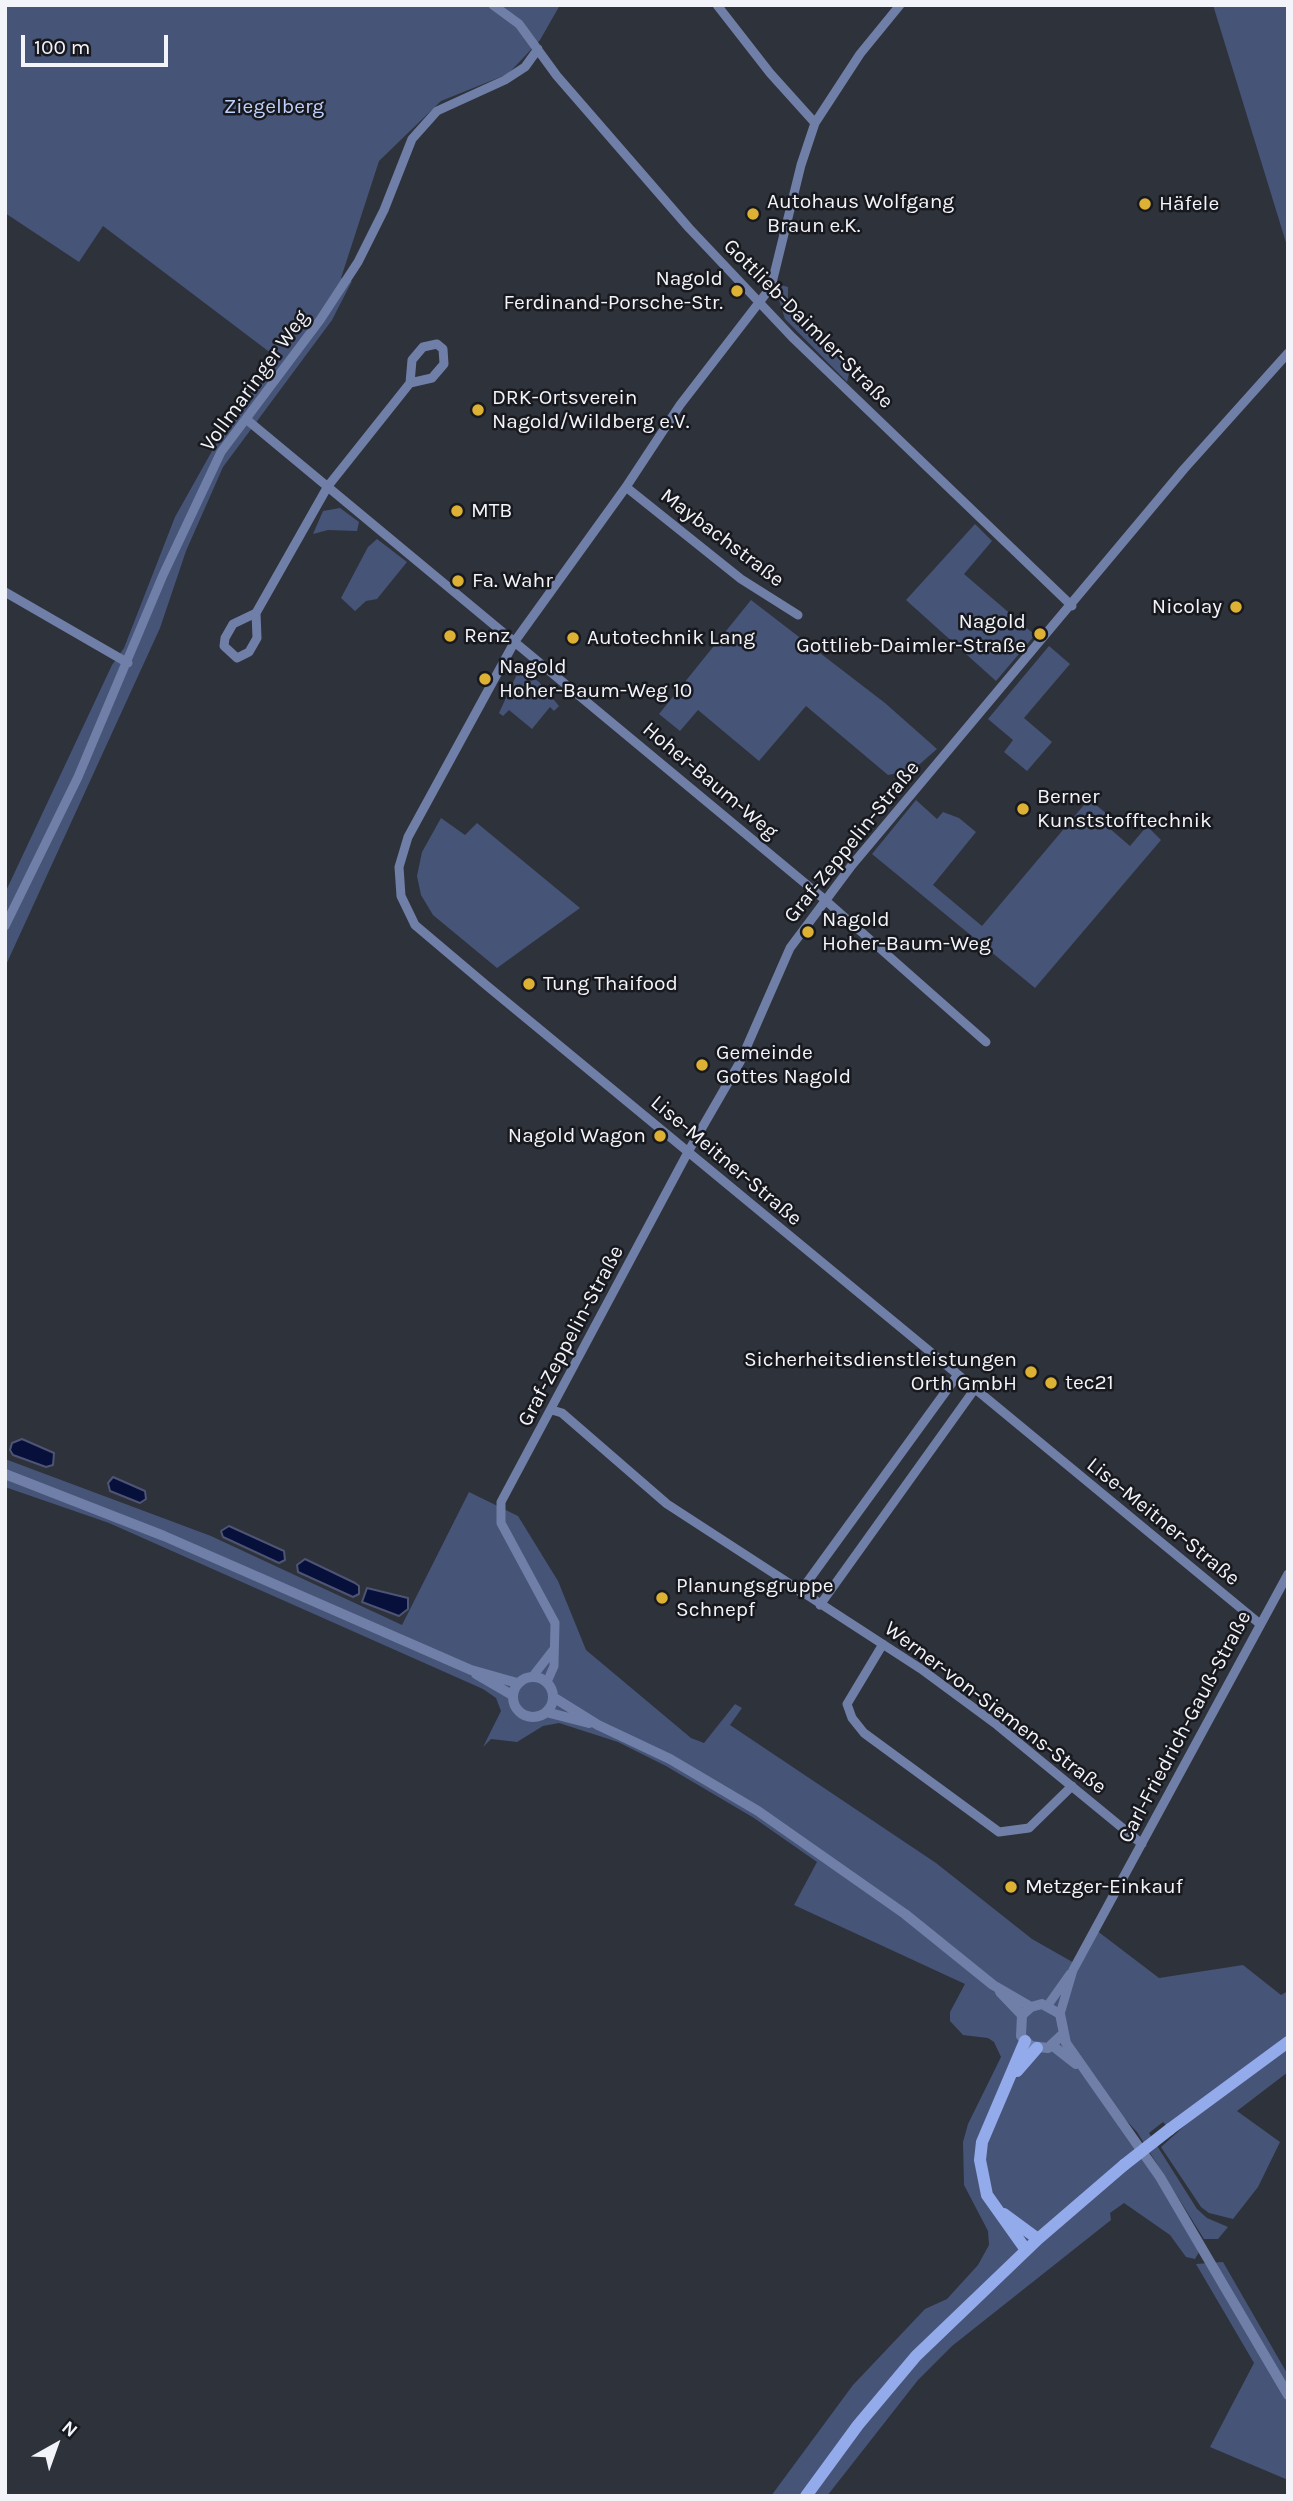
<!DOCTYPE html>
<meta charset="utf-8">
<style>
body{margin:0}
#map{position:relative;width:1293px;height:2501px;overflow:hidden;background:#2e323b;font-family:Karla,sans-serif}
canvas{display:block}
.frame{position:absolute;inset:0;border:7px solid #f2f4fa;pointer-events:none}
.north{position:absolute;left:21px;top:2410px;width:70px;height:70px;-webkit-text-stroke:5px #18191e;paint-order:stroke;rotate:40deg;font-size:19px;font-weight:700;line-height:28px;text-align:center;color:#f2f4fa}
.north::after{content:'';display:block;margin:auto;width:24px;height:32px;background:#f2f4fa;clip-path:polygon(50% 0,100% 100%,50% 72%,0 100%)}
.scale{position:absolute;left:21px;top:35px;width:147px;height:32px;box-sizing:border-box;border:4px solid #f2f4fa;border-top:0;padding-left:9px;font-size:21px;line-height:24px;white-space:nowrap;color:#f2f4fa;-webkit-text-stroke:5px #18191e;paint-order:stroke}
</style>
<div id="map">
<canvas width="1293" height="2501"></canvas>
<div class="frame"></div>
<div class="north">N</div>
<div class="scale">100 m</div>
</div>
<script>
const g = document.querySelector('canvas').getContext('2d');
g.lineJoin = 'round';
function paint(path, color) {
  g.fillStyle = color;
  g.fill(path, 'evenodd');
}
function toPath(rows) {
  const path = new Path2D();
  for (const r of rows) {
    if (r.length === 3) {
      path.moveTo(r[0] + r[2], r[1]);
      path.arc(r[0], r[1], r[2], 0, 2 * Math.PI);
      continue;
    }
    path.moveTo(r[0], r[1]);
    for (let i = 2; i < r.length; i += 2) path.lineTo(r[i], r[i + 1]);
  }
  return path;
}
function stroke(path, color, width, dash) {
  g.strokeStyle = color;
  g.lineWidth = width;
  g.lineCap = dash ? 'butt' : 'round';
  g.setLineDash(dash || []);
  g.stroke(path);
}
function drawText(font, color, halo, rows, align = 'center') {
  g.font = font + ' Karla,sans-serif';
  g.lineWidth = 5;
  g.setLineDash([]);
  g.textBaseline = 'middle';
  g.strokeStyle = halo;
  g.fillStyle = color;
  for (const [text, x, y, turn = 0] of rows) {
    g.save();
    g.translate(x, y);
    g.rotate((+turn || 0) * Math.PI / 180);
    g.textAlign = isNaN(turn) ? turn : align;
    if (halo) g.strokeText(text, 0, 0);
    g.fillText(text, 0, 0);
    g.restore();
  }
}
const green = toPath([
 [5,5,560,5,540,40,508,74,441,101,379,161,341,278,352,281,332,320,223,467,186,551,160,628,5,967,5,893,112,665,124,648,175,517,221,435,276,357,103,226,79,262,5,213],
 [1213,5,1288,5,1288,249],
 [781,285,788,287,788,303,793,311,851,365,847,382,785,319,779,300],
 [340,508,359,522,357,531,328,530,313,534,323,511],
 [975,524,992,541,964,574,1035,635,996,681,906,600],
 [377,539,407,562,377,599,366,601,355,611,341,598,368,547],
 [751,600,885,703,937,749,913,770,888,775,806,706,759,761,698,710,680,731,659,714],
 [1049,646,1070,664,1024,718,1052,742,1027,771,1004,752,1013,740,988,719],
 [517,674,528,674,539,682,559,706,554,711,550,707,532,729,509,710,503,716,499,713],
 [1089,799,1114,820,1108,827,1130,846,1147,826,1161,840,1035,988,872,854,916,800,937,819,943,812,959,818,976,832,933,885,982,926],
 [441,818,465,835,477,823,580,908,497,968,433,915,421,895,417,876,422,852],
 [5,1459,211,1536,402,1625,469,1492,518,1516,558,1581,586,1650,691,1738,704,1743,735,1704,742,1708,730,1725,936,1863,1032,1939,1076,1964,1096,1930,1159,1978,1243,1965,1281,1995,1288,1991,1288,2072,1237,2111,1280,2142,1258,2187,1233,2219,1209,2213,1201,2207,1161,2147,1222,2092,1170,2129,1163,2122,1149,2133,1197,2209,1207,2218,1228,2227,1218,2239,1204,2239,1137,2132,1113,2106,1199,2252,1195,2259,1186,2257,1170,2235,1124,2203,1110,2213,1111,2220,952,2346,918,2380,827,2496,771,2496,853,2385,925,2309,947,2299,978,2265,989,2245,988,2231,964,2185,963,2142,968,2124,1001,2057,994,2042,988,2038,963,2035,950,2021,950,2012,965,1984,794,1905,817,1862,754,1818,666,1766,618,1742,559,1723,543,1726,517,1742,491,1739,483,1747,501,1711,496,1698,483,1689,109,1523,5,1487],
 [1223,2262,1288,2375,1288,2480,1210,2447,1254,2363,1196,2264]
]);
const water = toPath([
 [22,1439,54,1453,53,1465,46,1467,13,1455,10,1450,12,1443,22,1439],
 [113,1477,145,1491,146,1499,140,1503,110,1491,108,1483,113,1477],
 [229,1526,284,1551,285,1560,279,1563,223,1537,221,1531,229,1526],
 [305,1559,355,1583,359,1586,359,1594,353,1597,298,1572,297,1565,305,1559],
 [367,1588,408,1598,408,1609,399,1616,362,1602,367,1588]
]);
const minor = toPath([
 [493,5,519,24,557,76,689,228,792,337,1072,606],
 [717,5,770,73,815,123],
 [900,5,860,54,815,123,801,165,771,287,680,405,626,487,515,641,408,837,399,867,401,896,415,925,486,985,1260,1624],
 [246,419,824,899,986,1042],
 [626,487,741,579,798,615],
 [5,592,128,663],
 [256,613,233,624,225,638,224,646,237,658,249,652,257,638,256,613,328,486,410,383,432,378,444,364,443,349,437,344,423,347,412,360,410,383],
 [5,926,78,777,163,575,221,452,320,320,358,262,384,210,412,139,437,111,505,80,525,67,538,49],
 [552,1410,562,1413,667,1504,921,1669,997,1725,1142,1844],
 [800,1592,957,1376],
 [820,1605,974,1390],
 [883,1644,847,1704,852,1718,864,1733,999,1832,1029,1828,1072,1786],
 [533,1676,554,1649],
 [547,1682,554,1666,555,1623,501,1523,501,1502,688,1152,740,1062,790,948,852,865,1184,469,1288,353],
 [1048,2005,1070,1974],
 [1060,2014,1073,1970,1288,1574]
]);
const tertiary = toPath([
 [5,1474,164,1536,471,1670,517,1683],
 [476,1674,512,1695],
 [533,1697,20],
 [553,1697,598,1725,670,1759,758,1811,905,1914,993,1985,1031,2007],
 [546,1712,589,1723],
 [1000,1992,1022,2015],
 [1062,2035,1048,2048,1031,2046,1021,2036,1022,2015,1031,2007,1042,2004,1060,2014,1066,2043,1160,2177,1288,2395],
 [1053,2046,1076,2064]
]);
const secondary = toPath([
 [1025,2041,982,2142,980,2160,987,2195,1026,2250],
 [1017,2071,1037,2048],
 [1170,2129,1288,2042],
 [1004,2214,1038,2239],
 [806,2496,858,2425,916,2356,1038,2239,1124,2165]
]);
const secondaryBridge = toPath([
 [1124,2165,1170,2129]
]);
const markers = [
 [1145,204,7,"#ddb133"],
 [753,214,7,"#ddb133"],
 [737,291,7,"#ddb133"],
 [478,410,7,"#ddb133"],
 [457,511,7,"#ddb133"],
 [458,581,7,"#ddb133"],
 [1236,607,7,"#ddb133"],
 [1040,634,7,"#ddb133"],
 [450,636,7,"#ddb133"],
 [573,638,7,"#ddb133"],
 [485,679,7,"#ddb133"],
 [1023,809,7,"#ddb133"],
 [808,932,7,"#ddb133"],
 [529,984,7,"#ddb133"],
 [702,1065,7,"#ddb133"],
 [660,1136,7,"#ddb133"],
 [1031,1372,7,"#ddb133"],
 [1051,1383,7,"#ddb133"],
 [662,1598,7,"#ddb133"],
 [1011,1887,7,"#ddb133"]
];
const parkNames = [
 ["Ziegelberg",274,107]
];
const poiNames = [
 ["Autohaus Wolfgang",767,202],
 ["Braun e.K.",767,226],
 ["Häfele",1159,204],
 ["Nagold",723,279,"right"],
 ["Ferdinand-Porsche-Str.",723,303,"right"],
 ["DRK-Ortsverein",492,398],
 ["Nagold/Wildberg e.V.",492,422],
 ["MTB",471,511],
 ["Fa. Wahr",472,581],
 ["Nicolay",1222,607,"right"],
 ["Nagold",1026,622,"right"],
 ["Gottlieb-Daimler-Straße",1026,646,"right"],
 ["Renz",464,636],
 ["Autotechnik Lang",587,638],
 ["Nagold",499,667],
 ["Hoher-Baum-Weg 10",499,691],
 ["Berner",1037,797],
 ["Kunststofftechnik",1037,821],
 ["Nagold",822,920],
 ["Hoher-Baum-Weg",822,944],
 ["Tung Thaifood",543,984],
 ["Gemeinde",716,1053],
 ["Gottes Nagold",716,1077],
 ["Nagold Wagon",646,1136,"right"],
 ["Sicherheitsdienstleistungen",1017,1360,"right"],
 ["Orth GmbH",1017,1384,"right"],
 ["tec21",1065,1383],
 ["Planungsgruppe",676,1586],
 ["Schnepf",676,1610],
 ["Metzger-Einkauf",1025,1887]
];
const streetNames = [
 ["Gottlieb-Daimler-Straße",808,324,45],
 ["Vollmaringer Weg",255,381,-54],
 ["Maybachstraße",722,538,37],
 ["Hoher-Baum-Weg",710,781,40],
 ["Graf-Zeppelin-Straße",852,842,-51],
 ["Lise-Meitner-Straße",726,1161,40],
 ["Graf-Zeppelin-Straße",571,1336,-62],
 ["Lise-Meitner-Straße",1163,1522,39],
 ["Werner-von-Siemens-Straße",995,1708,37],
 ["Carl-Friedrich-Gauß-Straße",1185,1727,-62]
];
paint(green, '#465478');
paint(water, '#07103a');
stroke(water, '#4e5474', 2);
stroke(minor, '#707fa7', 9);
stroke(tertiary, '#707fa7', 10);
stroke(secondary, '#93abeb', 12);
stroke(secondaryBridge, '#93abeb', 12);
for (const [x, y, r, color] of markers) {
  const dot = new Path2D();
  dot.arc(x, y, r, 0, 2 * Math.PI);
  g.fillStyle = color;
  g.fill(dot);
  stroke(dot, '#18191e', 2.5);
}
drawText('21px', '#bed0fe', '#18191e', parkNames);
drawText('21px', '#f2f4fa', '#18191e', poiNames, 'left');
drawText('21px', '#f2f4fa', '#18191e', streetNames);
</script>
